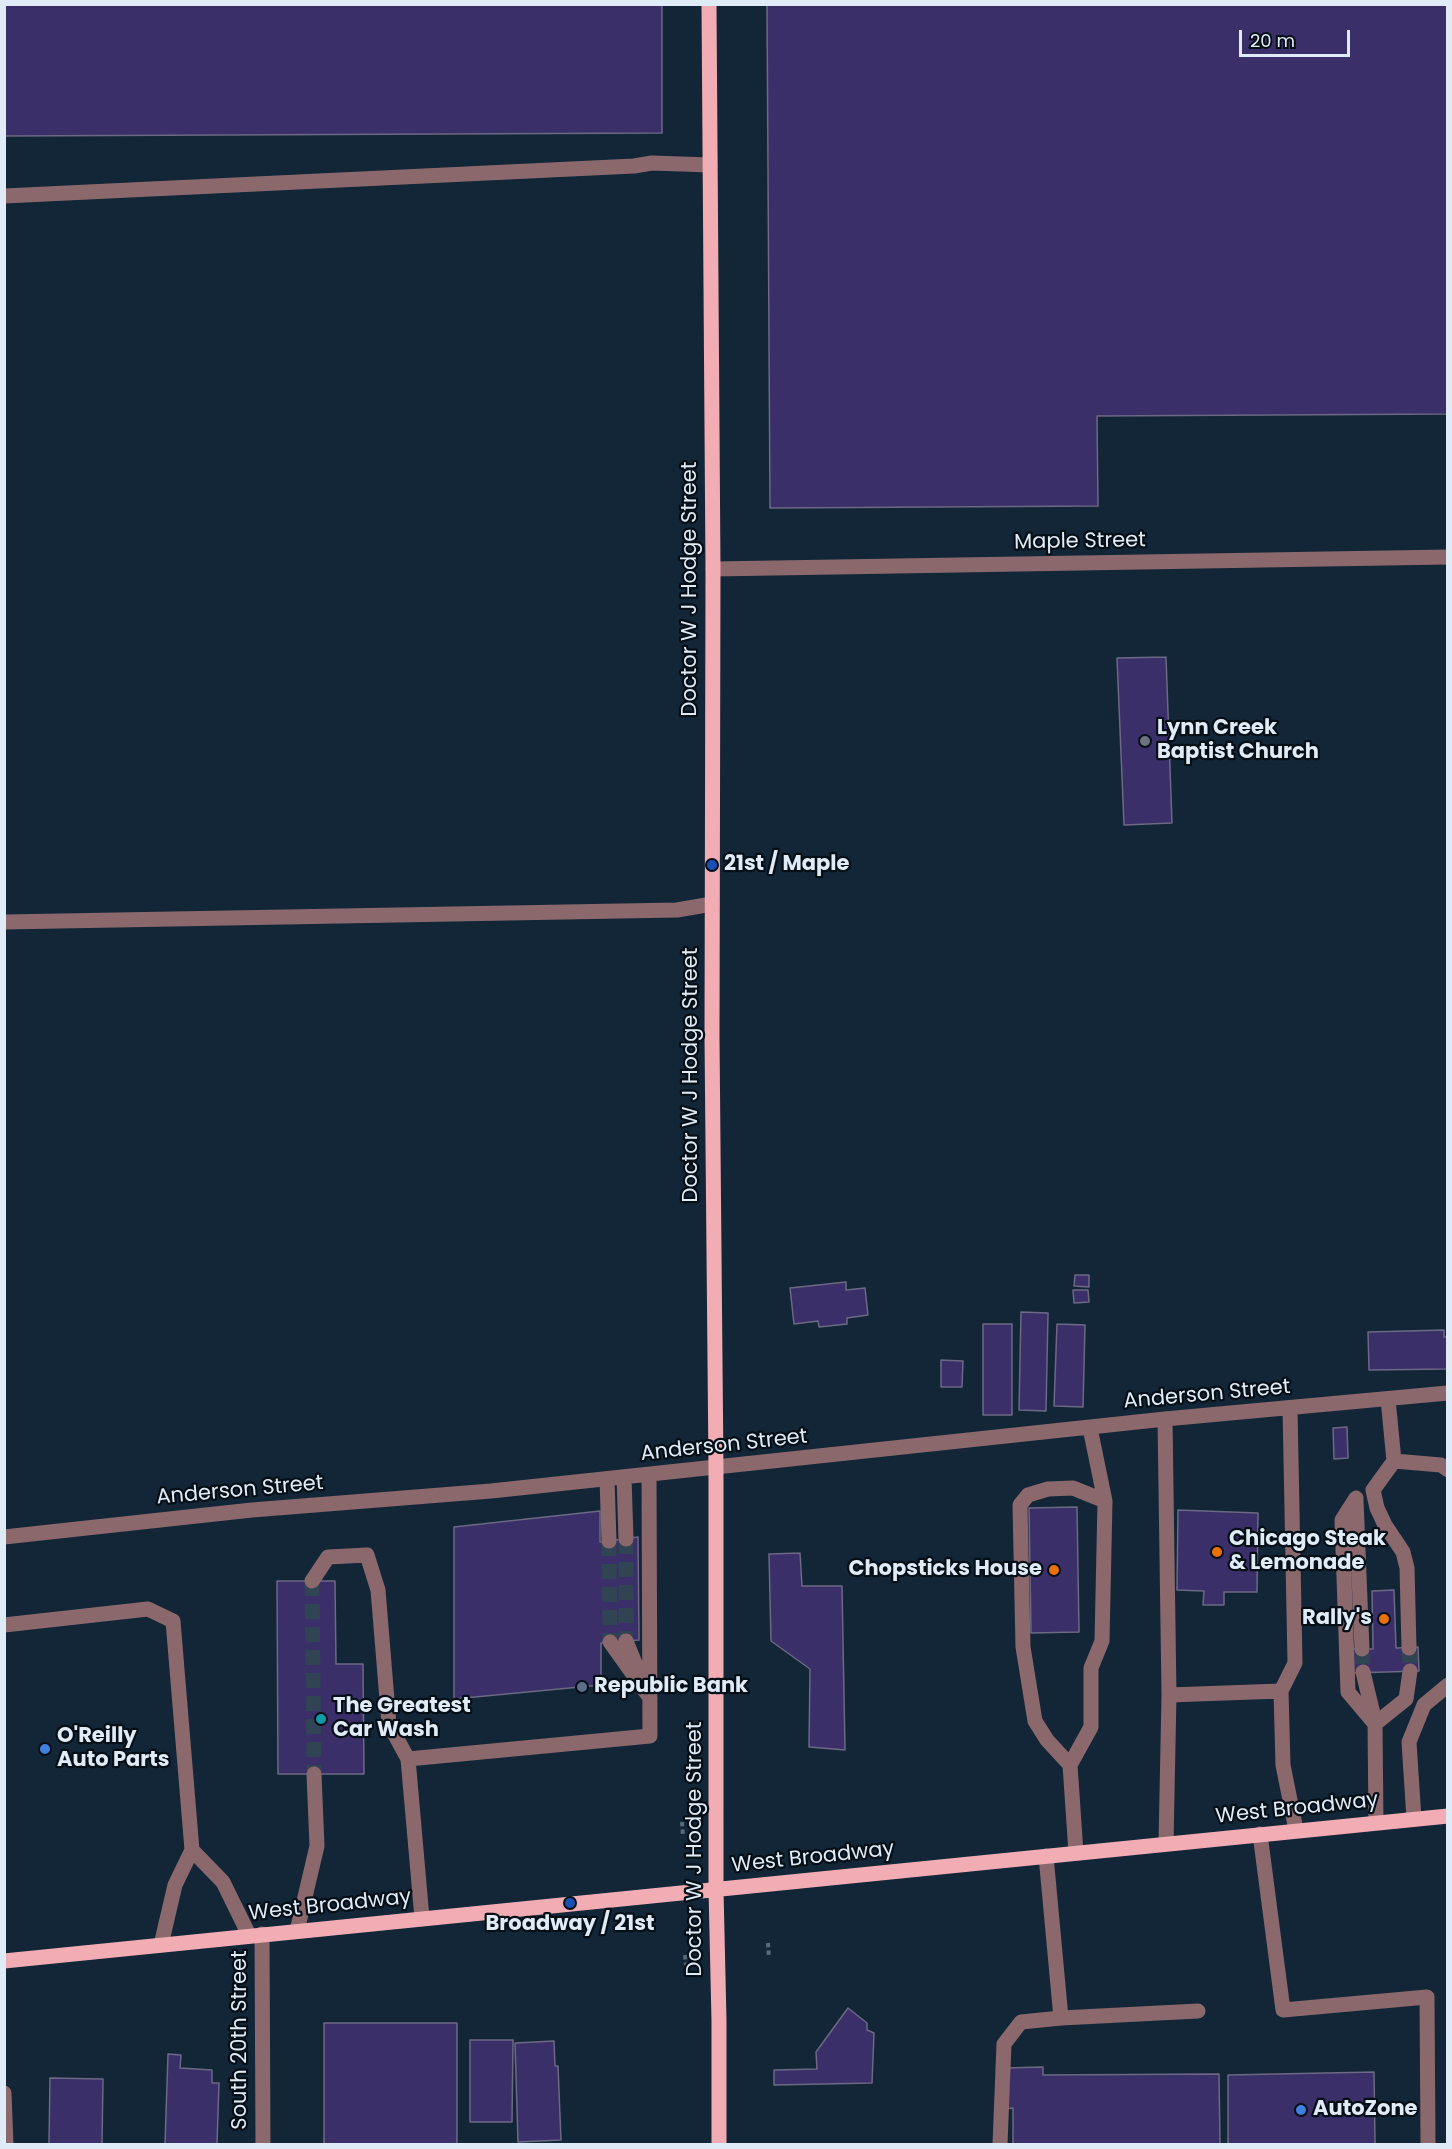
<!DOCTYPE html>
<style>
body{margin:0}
#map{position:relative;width:1452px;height:2149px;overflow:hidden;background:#122637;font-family:Poppins,sans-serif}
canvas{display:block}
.frame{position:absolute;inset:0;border:6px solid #dfebf7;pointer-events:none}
.scale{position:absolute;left:1239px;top:30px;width:111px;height:27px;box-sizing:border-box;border:3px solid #dfebf7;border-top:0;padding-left:8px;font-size:18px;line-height:21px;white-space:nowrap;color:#dfebf7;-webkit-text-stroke:4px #060e16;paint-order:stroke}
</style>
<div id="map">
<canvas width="1452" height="2149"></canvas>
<div class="frame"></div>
<div class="scale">20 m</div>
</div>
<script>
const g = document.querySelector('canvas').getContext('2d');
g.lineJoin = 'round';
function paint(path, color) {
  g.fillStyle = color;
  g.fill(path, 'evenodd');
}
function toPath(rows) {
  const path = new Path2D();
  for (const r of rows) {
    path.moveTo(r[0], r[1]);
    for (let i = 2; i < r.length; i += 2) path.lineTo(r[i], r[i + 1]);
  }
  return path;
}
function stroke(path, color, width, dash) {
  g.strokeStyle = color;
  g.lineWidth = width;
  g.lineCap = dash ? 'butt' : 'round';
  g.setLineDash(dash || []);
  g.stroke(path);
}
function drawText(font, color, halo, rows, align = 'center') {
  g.font = font + ' Poppins,sans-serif';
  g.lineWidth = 4.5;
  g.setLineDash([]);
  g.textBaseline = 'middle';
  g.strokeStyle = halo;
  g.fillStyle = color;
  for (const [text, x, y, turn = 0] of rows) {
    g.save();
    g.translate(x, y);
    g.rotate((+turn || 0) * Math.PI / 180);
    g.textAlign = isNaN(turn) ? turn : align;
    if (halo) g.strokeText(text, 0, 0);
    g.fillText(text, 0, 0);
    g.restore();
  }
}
const building = toPath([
 [4,4,662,4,662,133,4,136,4,4],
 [767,4,1448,4,1448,414,1097,416,1098,506,770,508,767,4],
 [1166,657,1172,823,1124,825,1117,658,1166,657],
 [1075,1275,1089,1275,1089,1287,1074,1286,1075,1275],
 [846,1282,846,1290,865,1288,868,1315,847,1318,847,1324,819,1327,818,1321,794,1324,790,1288,846,1282],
 [1073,1290,1088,1290,1089,1302,1074,1303,1073,1290],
 [1021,1312,1048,1313,1046,1411,1019,1410,1021,1312],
 [983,1324,1012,1324,1012,1415,983,1415,983,1324],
 [1057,1324,1085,1325,1083,1407,1054,1406,1057,1324],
 [1444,1330,1444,1337,1448,1337,1448,1369,1369,1370,1368,1332,1444,1330],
 [941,1360,963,1361,962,1387,941,1387,941,1360],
 [1347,1427,1348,1458,1334,1459,1333,1428,1347,1427],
 [1077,1507,1079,1632,1031,1633,1029,1508,1077,1507],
 [1178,1510,1258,1513,1257,1592,1224,1592,1224,1605,1203,1605,1204,1591,1177,1590,1178,1510],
 [600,1511,600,1542,638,1537,639,1640,601,1643,601,1685,454,1699,454,1527,600,1511],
 [800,1553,802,1586,842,1586,845,1750,809,1747,810,1669,771,1641,769,1554,800,1553],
 [277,1581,335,1581,336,1664,363,1664,364,1774,278,1774,277,1581],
 [1394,1590,1396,1648,1418,1647,1419,1671,1352,1673,1352,1649,1373,1649,1372,1591,1394,1590],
 [848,2008,867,2023,867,2030,874,2033,872,2083,774,2085,774,2070,817,2069,816,2052,848,2008],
 [324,2023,457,2023,457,2144,324,2144,324,2023],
 [470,2040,513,2040,512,2122,470,2122,470,2040],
 [554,2041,555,2066,558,2066,561,2140,518,2142,515,2043,554,2041],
 [168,2054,181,2055,180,2068,212,2070,212,2083,219,2083,217,2144,165,2144,168,2054],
 [1043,2067,1043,2075,1219,2074,1220,2144,1013,2144,1013,2108,1005,2109,1005,2068,1043,2067],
 [1374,2072,1375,2144,1228,2144,1228,2075,1374,2072],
 [50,2078,103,2079,102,2144,49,2144,50,2078]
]);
const minorTunnel = toPath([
 [626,1539,626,1641],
 [609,1541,610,1642],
 [312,1581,314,1774],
 [1409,1648,1410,1671],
 [1362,1649,1363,1672]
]);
const path = toPath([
 [682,1822,683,1837],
 [768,1943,769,1958],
 [685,1955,686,1965]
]);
const minor = toPath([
 [4,196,634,166,652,163,710,165],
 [713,569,1448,557],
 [4,922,677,910,712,904],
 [1388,1399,1394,1461],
 [1165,1419,1169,1695],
 [624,1477,626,1539],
 [607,1479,609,1541],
 [1356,1498,1342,1520,1348,1692,1375,1724],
 [1356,1500,1362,1649],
 [4,1537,252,1510,491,1491,1165,1419,1448,1393],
 [312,1581,328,1557,367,1555,378,1590,389,1724,408,1759],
 [4,1625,148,1609,173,1621,192,1850,175,1885,161,1945],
 [626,1641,639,1673],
 [610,1642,650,1698],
 [1409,1648,1407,1568,1403,1552,1385,1525,1377,1508,1373,1490,1394,1461,1441,1465,1448,1470],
 [1363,1672,1375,1722],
 [1281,1691,1295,1663,1290,1408],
 [1070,1765,1047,1740,1035,1721,1023,1647,1020,1505,1028,1495,1048,1489,1073,1488,1105,1501],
 [1414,1819,1409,1742,1424,1705,1448,1685],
 [1376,1822,1375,1724,1406,1699,1410,1671],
 [1260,1834,1283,2010,1427,1997,1428,2144],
 [1166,1843,1169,1695,1281,1691,1283,1765,1296,1830],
 [192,1850,223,1882,249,1935],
 [1076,1853,1070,1765,1091,1727,1091,1668,1102,1641,1105,1501,1090,1428],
 [1046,1856,1061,2018,1198,2011],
 [422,1918,408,1759,650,1736,649,1475],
 [297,1931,317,1846,314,1774],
 [262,1934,263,2144],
 [4,2093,6,2144],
 [1000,2144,1004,2044,1021,2022,1061,2018]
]);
const major = toPath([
 [709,4,713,569,712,1037,716,1468,716,1889,719,2021,719,2144],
 [4,1961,1448,1816]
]);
const markers = [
 [1145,741,6,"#6b7280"],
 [712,865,6,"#1a4fb4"],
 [1217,1552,6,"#e8710a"],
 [1054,1570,6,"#e8710a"],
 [1384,1619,6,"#e8710a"],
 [582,1687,6,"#5c6f8a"],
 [321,1719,6,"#0f9aa8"],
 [45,1749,6,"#3f7fe0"],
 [570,1903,6,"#1a4fb4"],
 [1301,2110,6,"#3f7fe0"]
];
const streetNames = [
 ["Maple Street",1080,542,-1],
 ["Doctor W J Hodge Street",691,589,-90],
 ["Doctor W J Hodge Street",692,1075,-90],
 ["Anderson Street",1207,1395,-5],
 ["Anderson Street",724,1446,-6],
 ["Anderson Street",240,1491,-5],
 ["West Broadway",1297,1809,-6],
 ["Doctor W J Hodge Street",696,1849,-90],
 ["West Broadway",813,1858,-6],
 ["West Broadway",330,1906,-6],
 ["South 20th Street",241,2040,-90]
];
const poiNames = [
 ["Lynn Creek",1157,729],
 ["Baptist Church",1157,753],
 ["21st / Maple",724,865],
 ["Chicago Steak",1229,1540],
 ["& Lemonade",1229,1564],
 ["Chopsticks House",1042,1570,"right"],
 ["Rally's",1372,1619,"right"],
 ["Republic Bank",594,1687],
 ["The Greatest",333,1707],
 ["Car Wash",333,1731],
 ["O'Reilly",57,1737],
 ["Auto Parts",57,1761],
 ["Broadway / 21st",570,1925,"center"],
 ["AutoZone",1313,2110]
];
paint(building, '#3a2f69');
stroke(building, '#6c6984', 1.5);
stroke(minorTunnel, '#314454', 15, [15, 8]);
stroke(path, '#596a79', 4, [4.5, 3]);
stroke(minor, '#8a686c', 15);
stroke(major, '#f1acb4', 15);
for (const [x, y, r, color] of markers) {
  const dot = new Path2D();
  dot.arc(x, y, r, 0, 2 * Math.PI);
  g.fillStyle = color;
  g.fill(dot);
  stroke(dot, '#060e16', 2);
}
drawText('21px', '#dfebf7', '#060e16', streetNames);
drawText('bold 21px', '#dfebf7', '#060e16', poiNames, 'left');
</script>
